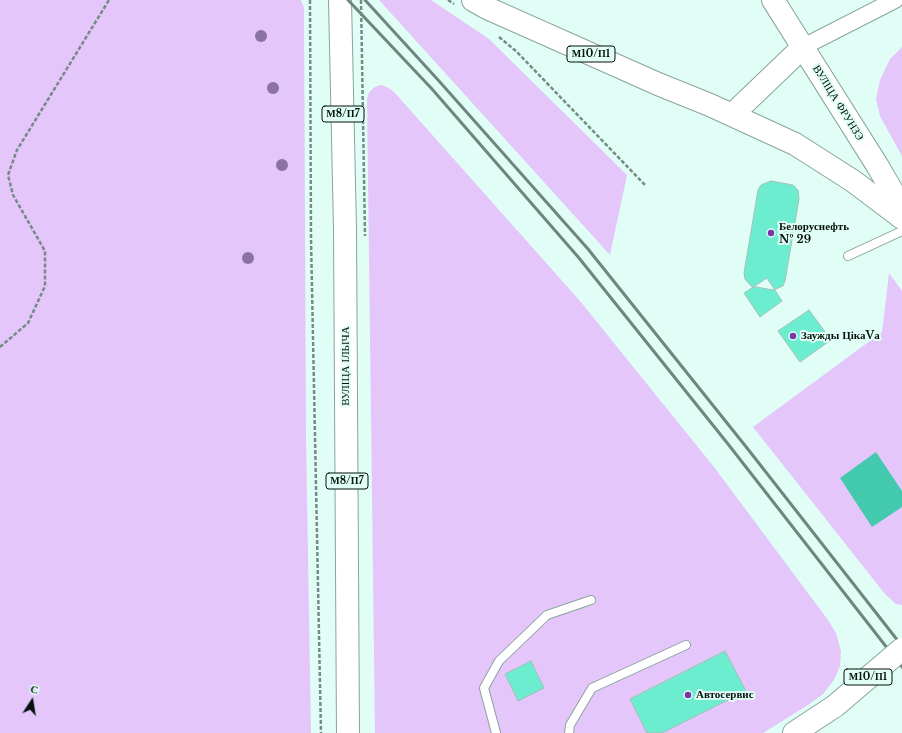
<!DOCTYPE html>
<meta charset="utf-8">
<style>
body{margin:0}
#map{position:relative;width:902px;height:733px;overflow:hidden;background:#e0fef5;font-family:"Libre Baskerville",serif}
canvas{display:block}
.north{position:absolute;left:12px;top:681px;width:40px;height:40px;-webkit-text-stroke:3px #e0fef5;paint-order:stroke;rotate:12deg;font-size:11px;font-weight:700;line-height:16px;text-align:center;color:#07110f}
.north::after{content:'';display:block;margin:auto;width:14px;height:18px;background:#07110f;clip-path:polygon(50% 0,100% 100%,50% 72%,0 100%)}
</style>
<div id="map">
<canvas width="902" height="733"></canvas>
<div class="north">С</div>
</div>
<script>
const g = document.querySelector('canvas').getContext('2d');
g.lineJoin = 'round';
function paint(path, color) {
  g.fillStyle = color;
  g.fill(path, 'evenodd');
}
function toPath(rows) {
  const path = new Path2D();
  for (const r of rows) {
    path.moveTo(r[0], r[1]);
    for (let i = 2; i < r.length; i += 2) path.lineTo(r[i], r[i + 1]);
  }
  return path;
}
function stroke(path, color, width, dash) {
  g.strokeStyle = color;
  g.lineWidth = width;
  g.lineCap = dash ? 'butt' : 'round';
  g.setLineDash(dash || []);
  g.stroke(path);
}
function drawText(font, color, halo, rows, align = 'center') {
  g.font = font + ' "Libre Baskerville",serif';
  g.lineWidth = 4;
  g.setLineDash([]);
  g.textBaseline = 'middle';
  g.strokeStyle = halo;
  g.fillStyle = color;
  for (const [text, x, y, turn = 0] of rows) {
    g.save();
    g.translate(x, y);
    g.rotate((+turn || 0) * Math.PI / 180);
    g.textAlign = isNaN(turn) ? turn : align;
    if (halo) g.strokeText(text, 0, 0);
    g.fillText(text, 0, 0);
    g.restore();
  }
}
const green = toPath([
 [0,0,301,0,304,8,306,437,311,733,0,733],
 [379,0,431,0,489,39,627,175,610,255],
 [902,47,902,156,880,116,876,99,880,80,890,59],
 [381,85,389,88,395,93,580,301,714,467,828,620,836,633,841,651,840,666,834,680,823,694,808,705,763,733,375,733,367,99,369,92,375,87],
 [889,273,902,291,902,605,896,604,885,594,753,427,882,332]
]);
const water = toPath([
 [876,452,902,491,902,507,872,527,840,478]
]);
const building = toPath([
 [771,181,793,185,798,190,799,199,785,281,783,286,773,290,751,286,745,279,744,273,758,190,761,185,771,181],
 [767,278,782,301,760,317,744,293,767,278],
 [809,310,831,340,800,362,778,331,809,310],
 [725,651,746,691,662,733,647,733,630,699,725,651],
 [531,661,544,688,518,701,505,674,531,661]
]);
const path = toPath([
 [310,0,311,239,321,733],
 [448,0,454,4],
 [499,37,516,51,646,186],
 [0,347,28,323,45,286,45,251,13,195,8,175,17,150,109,0]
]);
const lane = toPath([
 [848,256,902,231],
 [496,733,484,688,499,661,547,615,591,600],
 [569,733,570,725,592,688,686,645]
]);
const street = toPath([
 [803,47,895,0]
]);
const primary = toPath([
 [340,0,345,229,348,733],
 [473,0,487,8,658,84,710,105,795,144,853,181,902,218],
 [773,0,877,165,902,208],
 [732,115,803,47],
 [794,733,835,706]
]);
const rail = toPath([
 [348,0,432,89,579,258,728,444,902,667],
 [365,0,439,81,588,249,747,448,902,646]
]);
const pathBridge = toPath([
 [361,0,365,236]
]);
const primaryBridge = toPath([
 [835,706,902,649]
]);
const trees = [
 [261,36],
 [273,88],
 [282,165],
 [248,258]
];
const markers = [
 [771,233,4,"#7c33a5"],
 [793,336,4,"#7c33a5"],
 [688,695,4,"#7c33a5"]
];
const shields = [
 [591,54,48],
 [343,114,42],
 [347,481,42],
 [868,677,48]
];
const shieldNames = [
 ["М10/П1",591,54],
 ["М8/П7",343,114],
 ["М8/П7",347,481],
 ["М10/П1",868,677]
];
const streetNames = [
 ["ВУЛІЦА ФРУНЗЭ",838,103,58],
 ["ВУЛІЦА ІЛЬІЧА",346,366,-90]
];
const poiNames = [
 ["Белоруснефть",779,227],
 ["№ 29",779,240],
 ["Заужды ЦікаVа",801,336],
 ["Автосервис",696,695]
];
paint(green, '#e4c6fa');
paint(water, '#43c9ae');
paint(building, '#6dedd0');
stroke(building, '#a4c0b8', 1);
stroke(lane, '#89a49d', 10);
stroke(street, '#89a49d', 18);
stroke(primary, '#89a49d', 24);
stroke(path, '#778b86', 2.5, [4, 2]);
stroke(lane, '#fff', 8);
stroke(street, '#fff', 16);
stroke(primary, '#fff', 22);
stroke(rail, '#71857f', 3);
stroke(primaryBridge, '#89a49d', 24, []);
stroke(pathBridge, '#778b86', 2.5, [4, 2]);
stroke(primaryBridge, '#fff', 22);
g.fillStyle = '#8b72a5';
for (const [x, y] of trees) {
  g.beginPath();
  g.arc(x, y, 6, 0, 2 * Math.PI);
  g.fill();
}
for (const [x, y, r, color] of markers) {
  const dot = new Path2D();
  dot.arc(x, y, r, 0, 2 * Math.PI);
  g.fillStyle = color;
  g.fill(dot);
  stroke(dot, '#e0fef5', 1.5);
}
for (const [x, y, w] of shields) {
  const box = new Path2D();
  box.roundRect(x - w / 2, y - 8, w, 16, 3);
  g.fillStyle = '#e0fef5';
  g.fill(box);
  stroke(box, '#07110f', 1);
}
drawText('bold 10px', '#07110f', null, shieldNames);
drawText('11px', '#07110f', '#e0fef5', streetNames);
drawText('bold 11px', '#07110f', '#e0fef5', poiNames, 'left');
</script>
